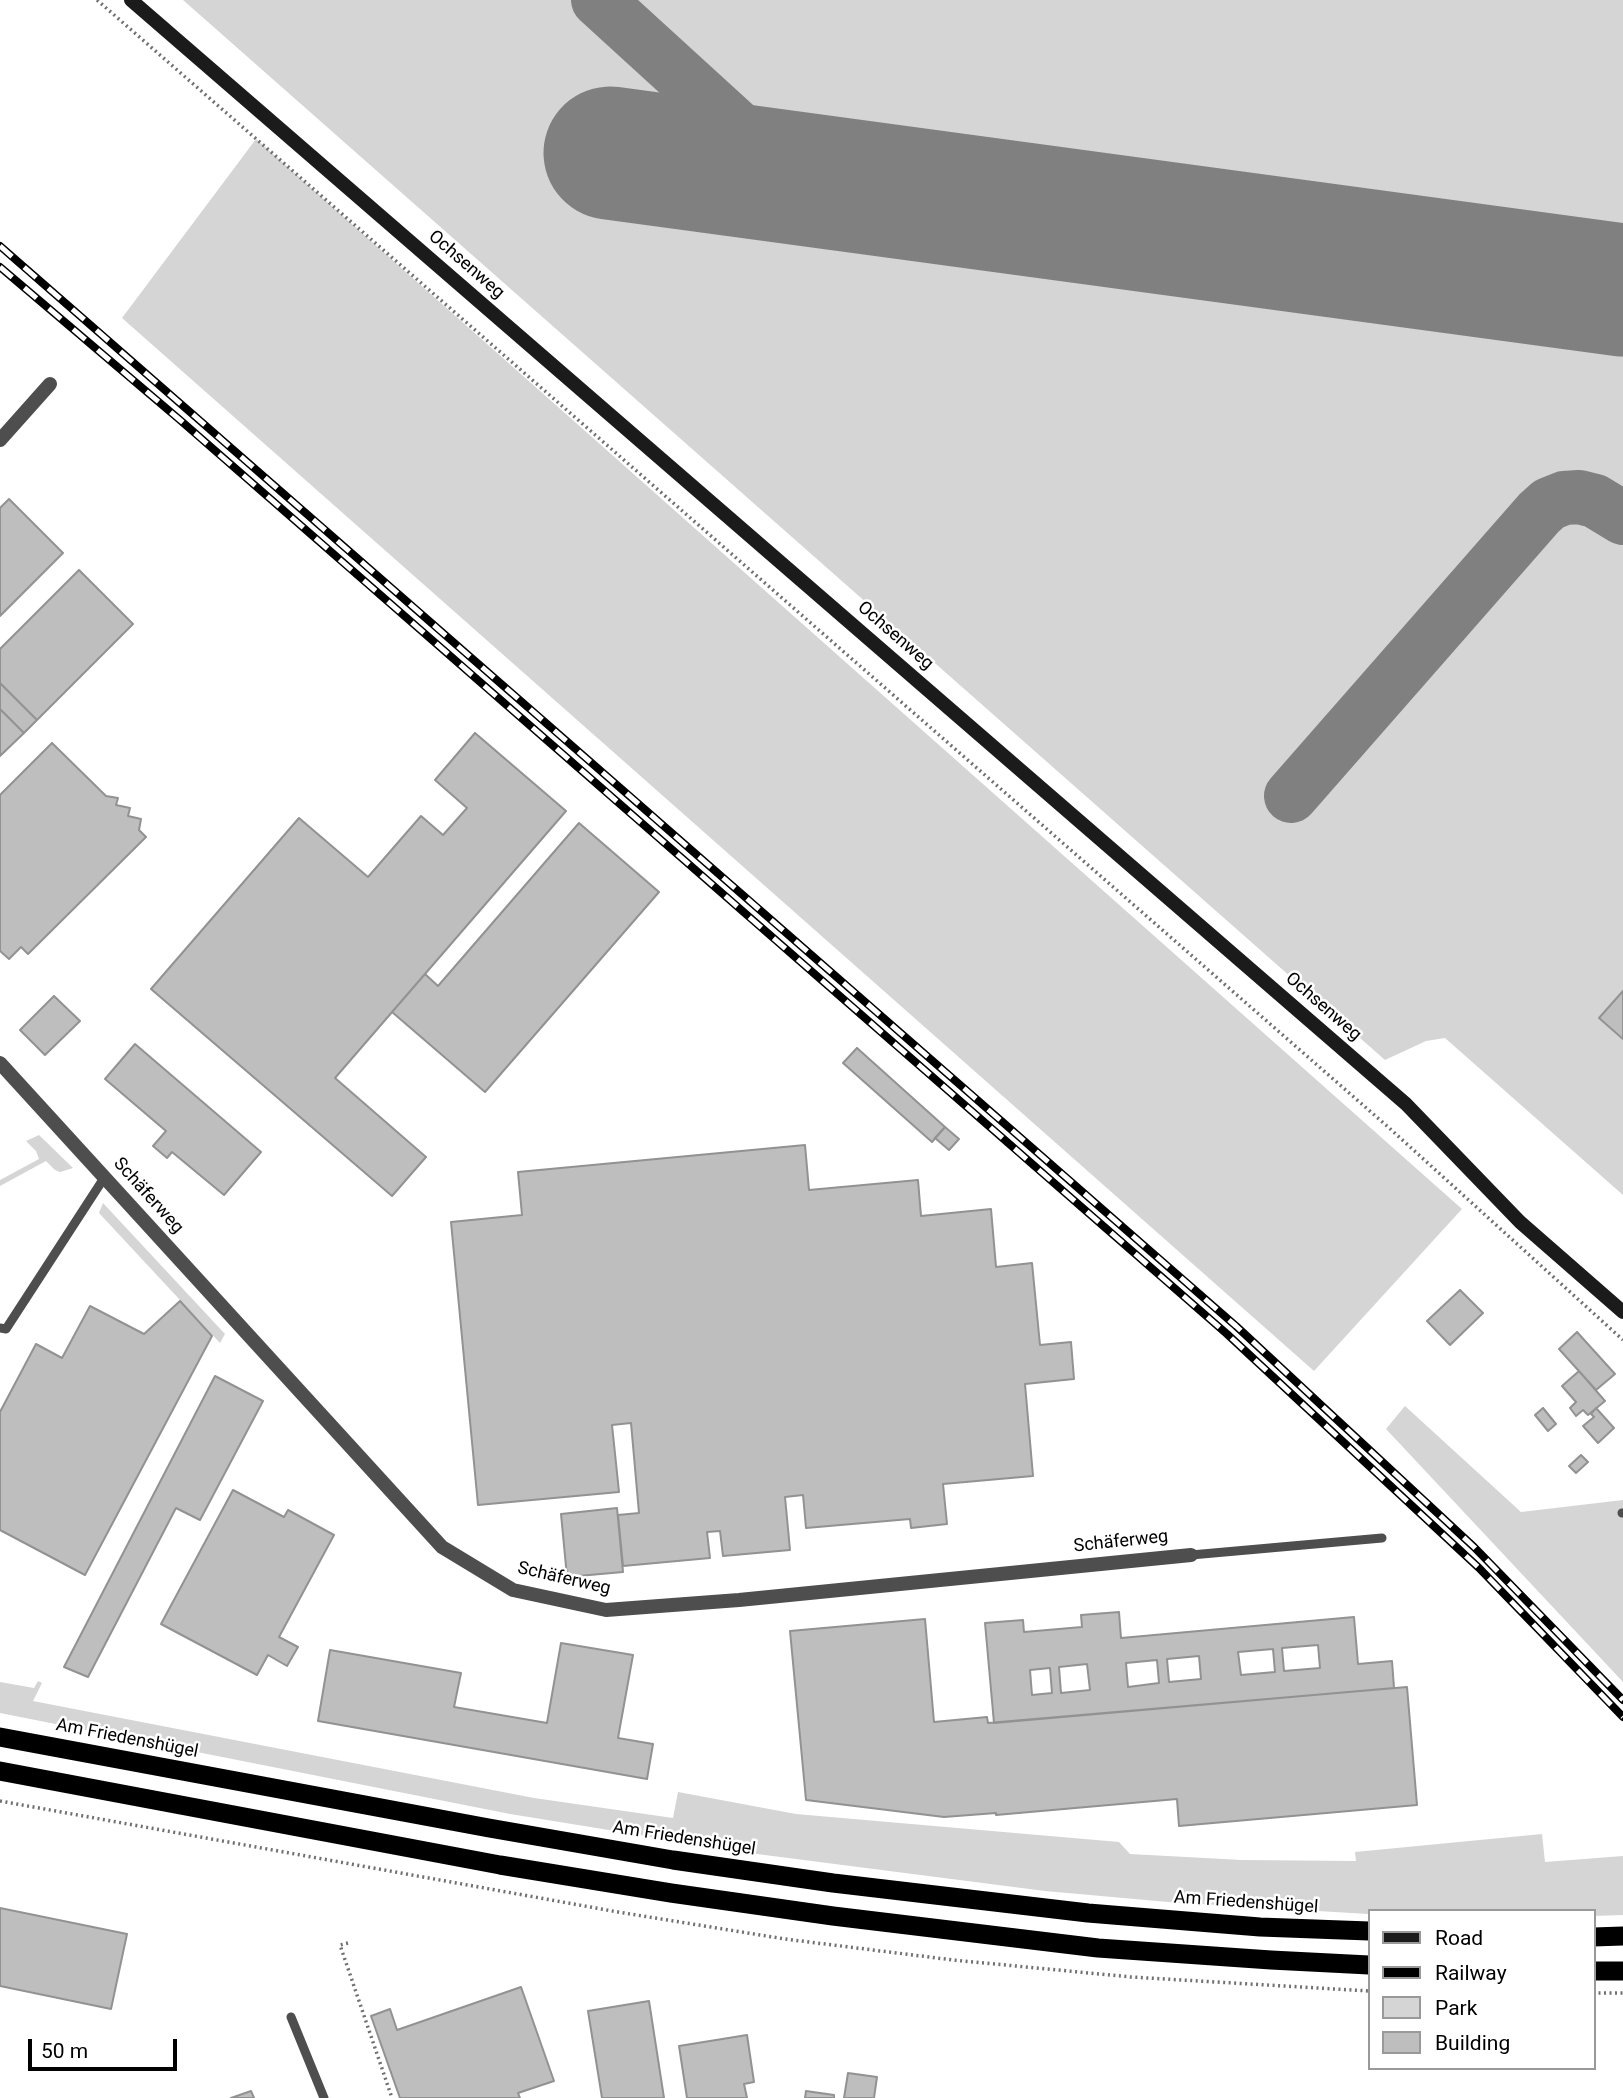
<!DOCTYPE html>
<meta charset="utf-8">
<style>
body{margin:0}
#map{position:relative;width:1623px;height:2098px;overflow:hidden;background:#fff;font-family:Roboto,sans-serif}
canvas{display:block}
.legend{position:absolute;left:1368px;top:1909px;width:228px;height:161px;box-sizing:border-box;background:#fff;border:2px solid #999;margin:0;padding:9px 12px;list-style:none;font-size:21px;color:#000}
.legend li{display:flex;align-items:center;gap:14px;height:35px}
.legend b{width:35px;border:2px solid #999}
.scale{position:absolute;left:28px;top:2039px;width:149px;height:32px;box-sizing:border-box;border:4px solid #000;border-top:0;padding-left:9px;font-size:21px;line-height:24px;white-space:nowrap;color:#000;-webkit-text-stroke:5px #fff;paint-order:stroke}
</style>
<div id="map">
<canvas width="1623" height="2098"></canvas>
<ul class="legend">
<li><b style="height:9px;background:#1b1b1b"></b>Road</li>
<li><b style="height:9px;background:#000"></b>Railway</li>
<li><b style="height:19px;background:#d5d5d5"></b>Park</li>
<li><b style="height:19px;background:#bebebe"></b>Building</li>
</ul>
<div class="scale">50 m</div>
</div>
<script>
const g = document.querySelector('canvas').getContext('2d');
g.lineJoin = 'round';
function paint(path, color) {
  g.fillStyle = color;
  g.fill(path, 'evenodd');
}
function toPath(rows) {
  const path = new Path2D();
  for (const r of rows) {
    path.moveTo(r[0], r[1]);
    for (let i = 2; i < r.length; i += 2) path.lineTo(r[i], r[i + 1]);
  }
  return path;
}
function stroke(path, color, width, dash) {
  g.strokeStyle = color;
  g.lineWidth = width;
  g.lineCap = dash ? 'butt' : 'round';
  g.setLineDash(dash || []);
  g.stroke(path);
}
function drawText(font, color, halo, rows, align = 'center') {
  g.font = font + ' Roboto,sans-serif';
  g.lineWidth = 5;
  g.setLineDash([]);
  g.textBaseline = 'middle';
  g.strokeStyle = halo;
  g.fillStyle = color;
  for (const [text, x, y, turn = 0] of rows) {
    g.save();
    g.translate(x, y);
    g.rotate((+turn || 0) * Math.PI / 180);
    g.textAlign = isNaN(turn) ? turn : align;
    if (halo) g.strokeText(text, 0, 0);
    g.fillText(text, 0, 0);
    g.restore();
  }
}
const green = toPath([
 [183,0,1623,0,1623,1195,1445,1038,1426,1041,1385,1060],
 [256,139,1462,1209,1314,1371,122,318],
 [39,1135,73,1168,60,1172,55,1170,46,1161,0,1186,0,1180,39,1159,36,1151,26,1141],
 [103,1203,225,1334,220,1343,99,1213],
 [1405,1406,1521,1512,1623,1500,1623,1682,1386,1429],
 [38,1681,42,1683,33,1701,534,1798,673,1818,678,1792,796,1814,1119,1842,1130,1854,1242,1860,1356,1861,1355,1852,1542,1834,1545,1862,1623,1856,1623,1915,1593,1916,1593,1911,1369,1911,1368,1914,1168,1902,1045,1891,757,1854,510,1814,0,1713,0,1682,34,1688]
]);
const taxiway = toPath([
 [598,0,793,178],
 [1291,796,1539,513,1549,504,1564,498,1579,497,1595,501,1623,518]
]);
const runway = toPath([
 [610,153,1623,290]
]);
const building = toPath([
 [9,499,63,553,0,616,0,508,9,499],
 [79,570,133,624,37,720,0,683,0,649,79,570],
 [0,683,37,720,24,733,0,709,0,683],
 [0,709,24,733,0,756,0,709],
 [475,733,566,811,335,1078,426,1157,392,1196,151,989,299,818,368,877,421,816,443,835,467,808,435,780,475,733],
 [52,743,106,796,118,798,116,805,130,808,128,816,141,819,139,830,146,837,28,954,21,947,9,959,0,951,0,795,52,743],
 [579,823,659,892,485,1092,392,1012,425,974,438,986,579,823],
 [1623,991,1623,1039,1599,1018,1623,991],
 [54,996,80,1021,45,1055,20,1030,54,996],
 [135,1044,261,1152,224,1195,172,1152,167,1158,153,1146,166,1131,105,1079,135,1044],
 [857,1048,945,1127,932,1142,843,1063,857,1048],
 [945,1127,959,1139,949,1150,935,1138,945,1127],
 [805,1145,809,1190,918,1180,921,1216,991,1209,996,1267,1032,1263,1040,1345,1071,1342,1074,1379,1025,1384,1033,1476,943,1484,947,1524,911,1528,910,1519,806,1528,803,1495,785,1497,790,1550,723,1556,720,1531,707,1532,710,1558,623,1566,618,1515,639,1513,631,1423,612,1425,619,1492,478,1505,451,1222,522,1215,518,1172,805,1145],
 [1460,1290,1483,1313,1450,1345,1427,1321,1460,1290],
 [180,1301,212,1336,85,1575,0,1530,0,1412,36,1344,62,1358,90,1306,144,1334,180,1301],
 [1577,1332,1615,1374,1596,1390,1559,1349,1577,1332],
 [1579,1371,1605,1401,1588,1415,1583,1410,1576,1416,1570,1408,1576,1402,1562,1386,1579,1371],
 [215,1376,263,1401,200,1520,176,1508,88,1677,64,1667,215,1376],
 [1543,1408,1556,1424,1548,1431,1535,1415,1543,1408],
 [1596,1408,1614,1428,1598,1443,1583,1426,1594,1417,1591,1414,1596,1408],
 [1581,1455,1588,1462,1576,1473,1569,1466,1581,1455],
 [233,1490,284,1517,288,1510,334,1535,279,1637,298,1647,287,1666,268,1655,257,1675,161,1624,233,1490],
 [617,1508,623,1572,567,1577,561,1514,617,1508],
 [1119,1612,1121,1638,1354,1617,1358,1664,1392,1661,1394,1688,994,1723,985,1623,1023,1620,1024,1632,1082,1627,1081,1615,1119,1612],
 [1318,1645,1320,1668,1284,1671,1282,1648,1318,1645],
 [1273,1649,1275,1672,1241,1675,1238,1652,1273,1649],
 [1199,1656,1201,1679,1169,1682,1167,1659,1199,1656],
 [1157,1660,1159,1683,1128,1687,1126,1663,1157,1660],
 [1087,1664,1090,1690,1061,1693,1059,1667,1087,1664],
 [1050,1668,1052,1693,1032,1695,1030,1670,1050,1668],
 [925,1619,934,1722,987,1717,988,1723,1407,1687,1417,1805,1179,1826,1177,1799,996,1815,996,1813,944,1817,806,1800,790,1631,925,1619],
 [561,1643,633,1655,618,1738,653,1744,647,1779,318,1721,330,1650,461,1673,454,1707,547,1723,561,1643],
 [0,1908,127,1934,111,2009,0,1986,0,1908],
 [521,1987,554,2081,518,2093,520,2098,400,2098,371,2016,390,2009,397,2030,521,1987],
 [649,2001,664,2098,602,2098,588,2011,649,2001],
 [747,2035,754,2082,744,2084,747,2098,687,2098,679,2046,747,2035],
 [848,2073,877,2077,874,2098,844,2098,848,2073],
 [251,2091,254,2098,231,2098,251,2091],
 [806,2091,834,2095,834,2098,805,2098,806,2091]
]);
const path = toPath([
 [97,0,1387,1126,1623,1340],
 [0,1801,618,1912,785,1939,953,1960,1131,1977,1369,1991],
 [348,1943,340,1945,392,2098],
 [1593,1993,1623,1993]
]);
const service = toPath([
 [0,1328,6,1329,104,1178],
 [1622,1513,1623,1513],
 [1191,1555,1382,1538],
 [291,2017,324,2098]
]);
const minor = toPath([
 [0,440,50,384],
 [0,1063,442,1547,513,1590,606,1610,739,1600,1191,1555]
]);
const secondary = toPath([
 [131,0,1406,1104,1520,1222,1623,1312]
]);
const trunk = toPath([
 [0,1737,489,1828,673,1860,833,1883,1088,1913,1260,1927,1369,1931],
 [0,1771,500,1865,671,1893,833,1916,1098,1948,1271,1960,1369,1965],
 [1593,1937,1623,1936],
 [1593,1971,1623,1971]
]);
const rail = toPath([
 [0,246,1236,1326,1474,1547,1623,1700],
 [0,267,180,420,1227,1334,1479,1568,1623,1717]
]);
const streetNames = [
 ["Ochsenweg",466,265,41],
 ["Ochsenweg",895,636,41],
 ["Ochsenweg",1323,1007,41],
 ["Schäferweg",148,1196,48],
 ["Schäferweg",1121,1542,-6],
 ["Schäferweg",564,1579,13],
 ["Am Friedenshügel",127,1739,11],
 ["Am Friedenshügel",684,1839,9],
 ["Am Friedenshügel",1246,1903,4]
];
paint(green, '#d5d5d5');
stroke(taxiway, '#808080', 54);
stroke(runway, '#808080', 133);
paint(building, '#bebebe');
stroke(building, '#929292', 2);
stroke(path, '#707070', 3.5, [2, 3.5]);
stroke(service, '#4e4e4e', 9);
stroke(minor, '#4e4e4e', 14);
stroke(secondary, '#1b1b1b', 14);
stroke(trunk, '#000', 19);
stroke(rail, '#000', 8);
stroke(rail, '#fff', 5, [16]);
drawText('18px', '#000', '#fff', streetNames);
</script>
